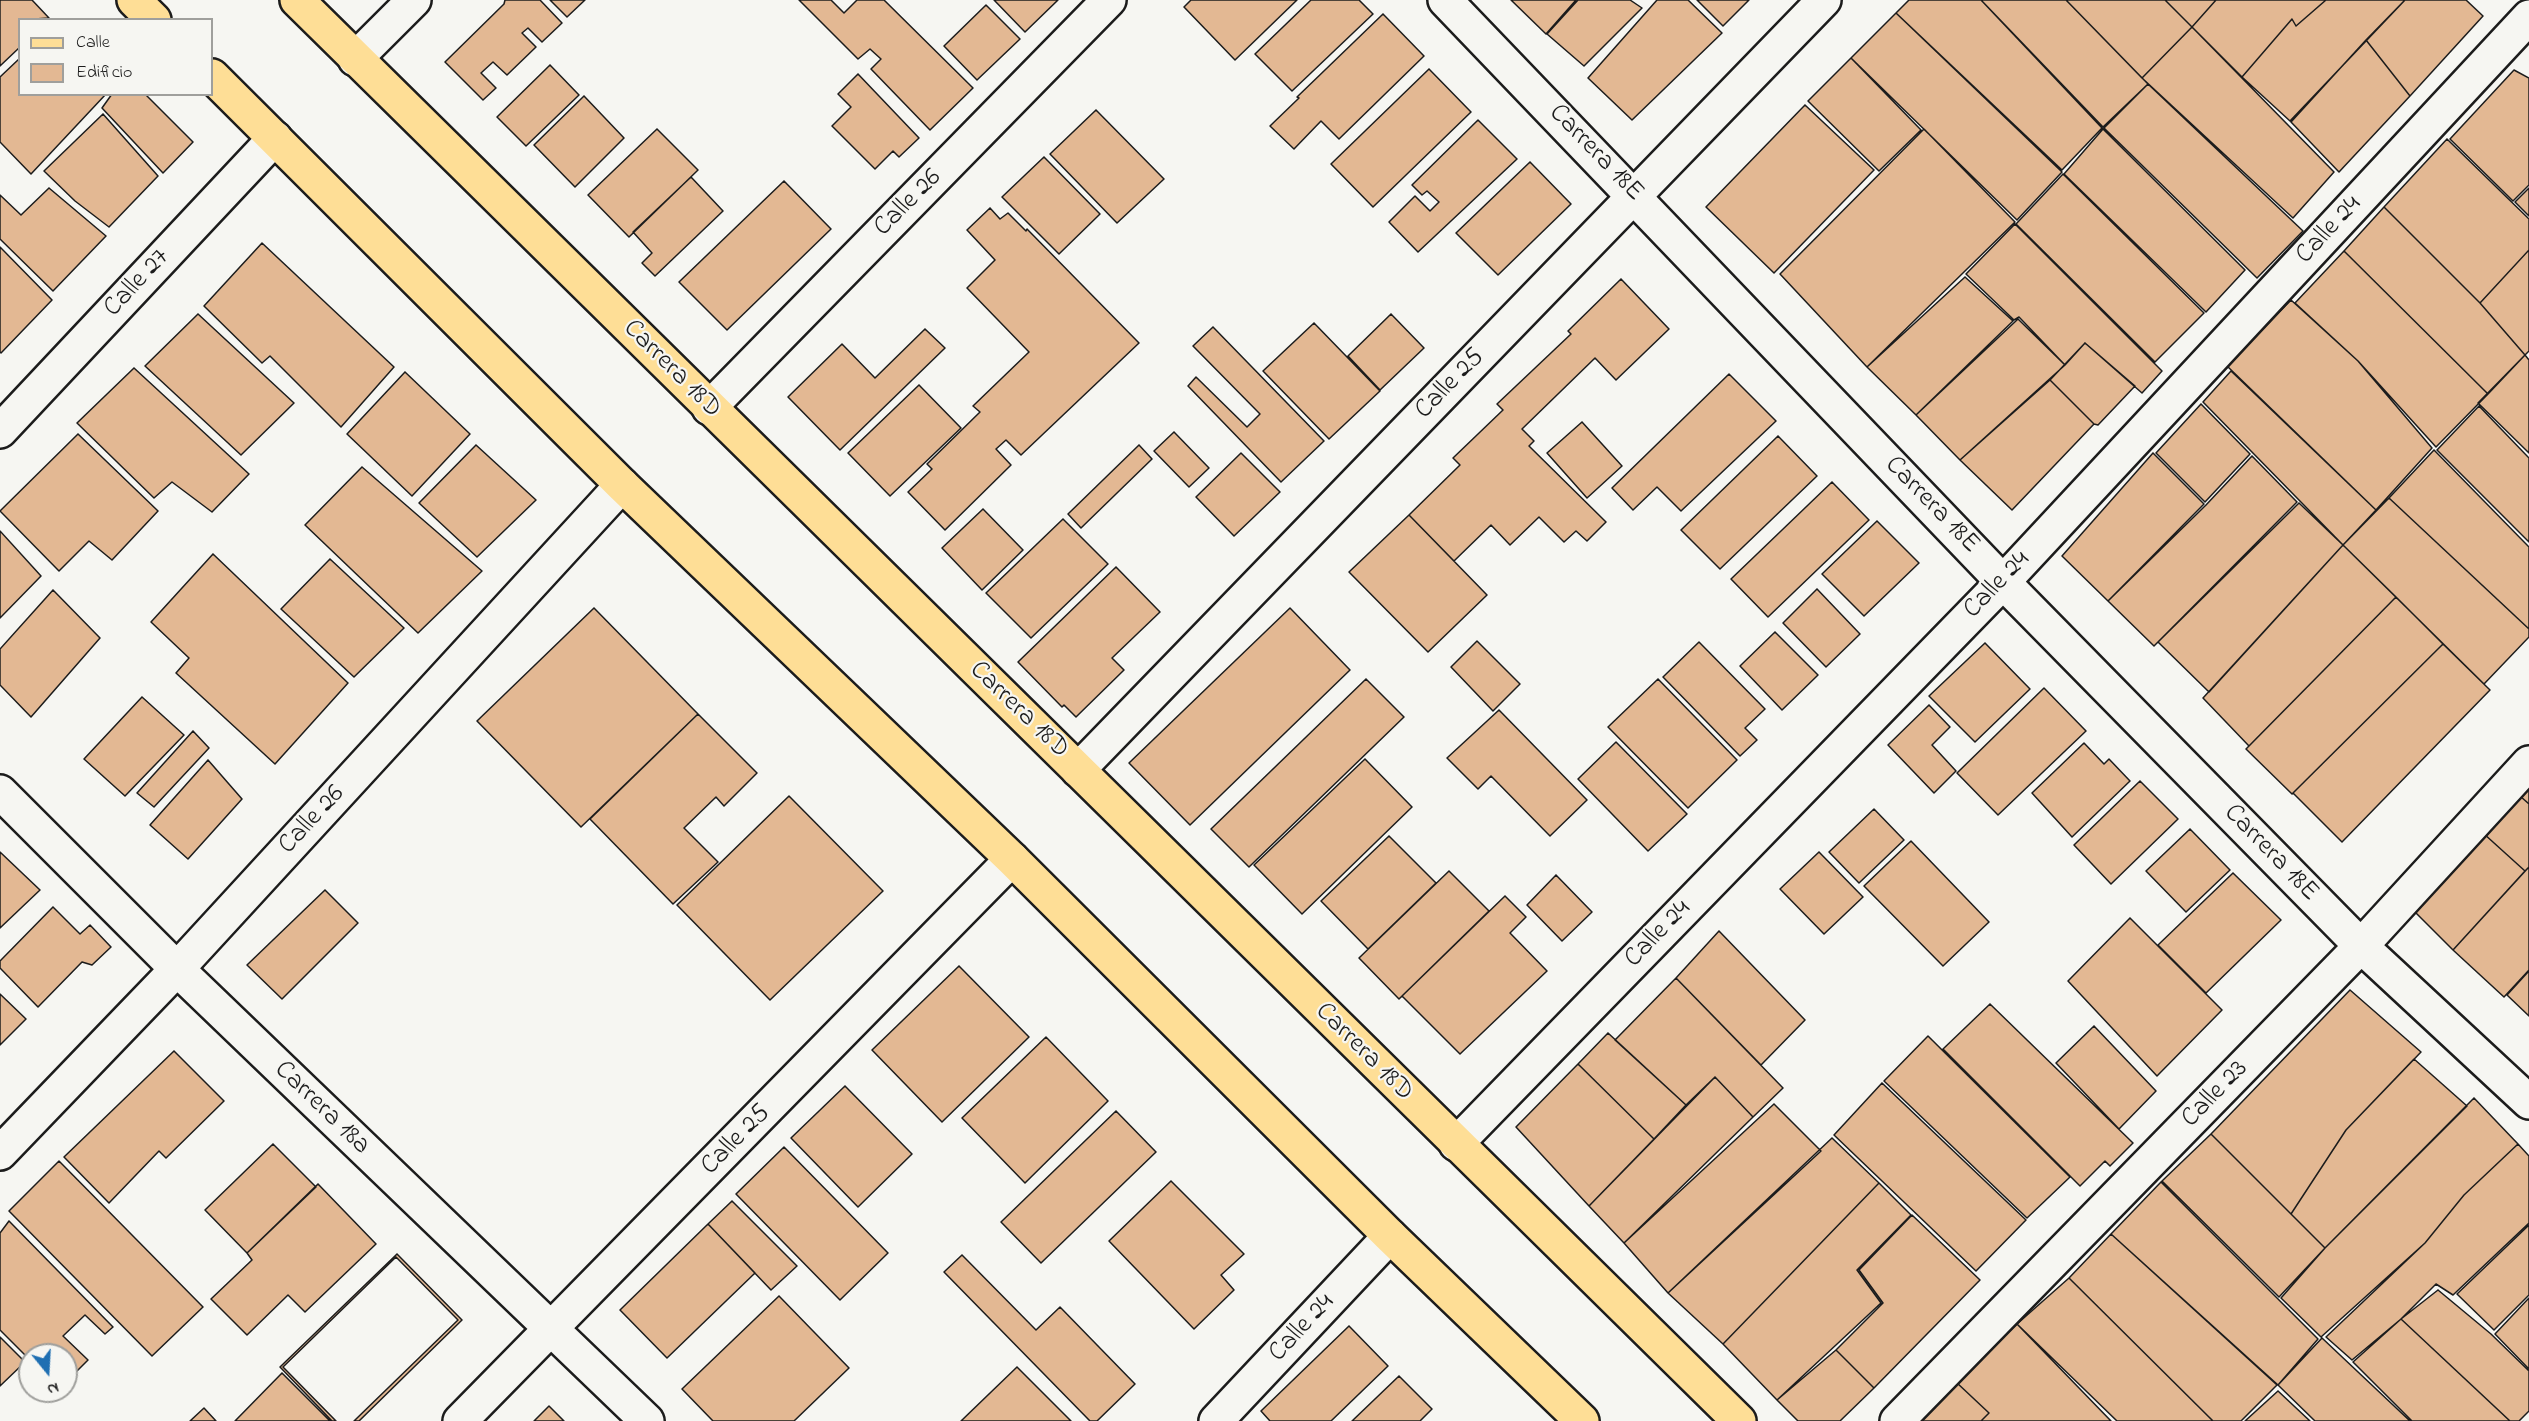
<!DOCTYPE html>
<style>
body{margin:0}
#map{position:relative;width:2529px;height:1421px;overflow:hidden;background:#f6f6f2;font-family:"Indie Flower",sans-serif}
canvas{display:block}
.legend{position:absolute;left:18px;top:18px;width:195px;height:78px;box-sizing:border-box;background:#f6f6f2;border:2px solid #9f9f9c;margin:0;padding:8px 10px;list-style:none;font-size:18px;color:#1c1c1c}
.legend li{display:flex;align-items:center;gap:12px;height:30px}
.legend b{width:30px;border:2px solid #9f9f9c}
.north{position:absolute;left:18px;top:1343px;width:60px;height:60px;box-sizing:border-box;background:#f6f6f2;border:2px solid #9f9f9c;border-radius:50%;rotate:162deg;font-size:16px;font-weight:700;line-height:24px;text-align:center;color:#1c1c1c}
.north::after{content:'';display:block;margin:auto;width:21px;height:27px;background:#1f6fb2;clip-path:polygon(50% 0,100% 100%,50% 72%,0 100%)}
</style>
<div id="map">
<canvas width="2529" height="1421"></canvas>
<ul class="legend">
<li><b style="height:8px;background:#fede96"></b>Calle</li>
<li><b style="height:16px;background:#e3b893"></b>Edificio</li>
</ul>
<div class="north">N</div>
</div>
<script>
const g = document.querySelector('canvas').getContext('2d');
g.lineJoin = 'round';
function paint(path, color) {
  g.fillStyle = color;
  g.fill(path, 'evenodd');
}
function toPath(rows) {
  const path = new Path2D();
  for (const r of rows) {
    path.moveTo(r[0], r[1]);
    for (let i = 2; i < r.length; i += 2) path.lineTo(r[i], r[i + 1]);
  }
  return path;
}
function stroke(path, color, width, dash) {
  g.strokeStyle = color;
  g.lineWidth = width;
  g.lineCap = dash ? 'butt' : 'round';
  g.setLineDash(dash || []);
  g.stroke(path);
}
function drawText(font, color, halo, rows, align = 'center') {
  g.font = font + ' "Indie Flower",sans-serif';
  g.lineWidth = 4.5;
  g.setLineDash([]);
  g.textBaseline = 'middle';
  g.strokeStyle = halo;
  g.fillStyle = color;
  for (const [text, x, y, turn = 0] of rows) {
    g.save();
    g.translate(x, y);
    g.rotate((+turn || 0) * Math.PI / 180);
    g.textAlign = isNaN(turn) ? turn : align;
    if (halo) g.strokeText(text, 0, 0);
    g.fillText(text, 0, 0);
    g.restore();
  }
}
const building = toPath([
 [0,0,32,0,49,18,20,20,20,47,0,66,0,0],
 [505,0,540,0,562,23,542,42,528,28,522,33,536,47,507,75,493,62,481,73,496,88,483,100,445,62,504,4,505,0],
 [550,0,585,0,567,17,550,0],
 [799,0,831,0,844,13,857,0,884,0,973,88,930,130,871,69,881,59,870,49,858,59,799,0],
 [994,0,1058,0,1025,32,994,0],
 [1191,0,1297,0,1235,60,1184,7,1191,0],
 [1311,0,1359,0,1373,14,1292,91,1255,54,1311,0],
 [1511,0,1576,0,1546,34,1511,0],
 [1578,0,1630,0,1642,8,1584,66,1547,34,1578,0],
 [1657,0,1688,0,1722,33,1632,120,1588,78,1657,0],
 [1697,0,1749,0,1723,26,1697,0],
 [1909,0,1981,0,2102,128,2062,170,1896,13,1909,0],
 [1981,0,2066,0,2148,84,2103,127,1981,0],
 [2066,0,2165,0,2192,27,2142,78,2066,0],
 [2165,0,2216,0,2192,27,2165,0],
 [2216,0,2326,0,2296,26,2292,19,2242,77,2192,27,2216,0],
 [2326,0,2405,0,2290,121,2242,77,2292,19,2296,26,2326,0],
 [2405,0,2466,0,2483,16,2410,96,2366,40,2405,0],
 [986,5,1020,39,977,80,944,46,986,5],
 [1896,13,2062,172,2017,220,1851,58,1896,13],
 [1383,14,1424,56,1339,139,1321,121,1294,149,1270,126,1299,98,1297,97,1383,14],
 [2192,27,2334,172,2293,218,2142,78,2192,27],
 [2366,40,2410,96,2339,172,2291,122,2366,40],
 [20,58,20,94,106,94,31,174,0,142,0,77,20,58],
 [1851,58,1921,130,1879,171,1808,101,1851,58],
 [550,65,579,95,526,146,497,117,550,65],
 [1429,69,1471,112,1373,207,1331,164,1429,69],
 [2514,70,2529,78,2529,185,2513,201,2450,139,2514,70],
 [858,74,919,138,899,157,893,151,875,169,832,126,851,107,838,94,858,74],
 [2148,84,2303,231,2257,278,2104,128,2148,84],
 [112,94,145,94,193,142,163,173,102,108,112,94],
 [584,96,624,138,575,187,534,145,584,96],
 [1805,105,1874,170,1774,273,1706,207,1805,105],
 [1096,110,1164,179,1117,223,1050,154,1096,110],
 [103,114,158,176,109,227,75,201,44,171,103,114],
 [1478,120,1517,159,1418,252,1389,222,1415,196,1430,211,1439,202,1427,191,1422,195,1412,185,1478,120],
 [657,129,698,170,629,237,588,195,657,129],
 [1924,129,2015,222,1867,367,1780,274,1924,129],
 [2103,129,2245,270,2206,312,2064,174,2103,129],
 [2447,139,2529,219,2529,250,2480,303,2384,207,2447,139],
 [1044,157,1100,214,1059,254,1002,197,1044,157],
 [1530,162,1571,204,1498,275,1456,233,1530,162],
 [2063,174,2204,313,2155,362,2016,224,2063,174],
 [691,177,723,211,655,276,642,263,652,253,633,232,691,177],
 [784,181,831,229,727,330,679,282,784,181],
 [49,188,106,236,53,291,0,239,0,195,21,215,49,188],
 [2529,188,2529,216,2515,202,2529,188],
 [2384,207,2480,303,2525,355,2488,394,2344,251,2384,207],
 [990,208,1000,219,1008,213,1026,231,1027,229,1139,343,1021,455,1006,440,996,449,1011,465,945,530,908,492,932,469,927,464,980,412,973,406,1029,352,967,288,995,260,967,230,990,208],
 [2015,224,2162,371,2142,393,2085,343,2065,365,2019,317,2014,320,1966,274,2015,224],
 [262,243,394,367,341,427,270,356,262,363,204,306,262,243],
 [0,247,52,300,1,353,0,352,0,247],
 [2529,250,2529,351,2525,355,2480,303,2529,250],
 [2344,251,2488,394,2436,447,2358,361,2295,303,2344,251],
 [1965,277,2013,321,1916,415,1867,367,1965,277],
 [1621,279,1669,329,1616,380,1595,358,1522,429,1534,441,1529,446,1606,522,1587,541,1576,531,1564,542,1539,517,1510,545,1491,525,1454,561,1409,515,1460,465,1453,458,1503,410,1497,404,1571,334,1568,331,1621,279],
 [2291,300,2358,361,2432,448,2376,510,2227,366,2291,300],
 [198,314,294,403,241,455,145,366,198,314],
 [1391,314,1424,348,1380,390,1348,356,1391,314],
 [2018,319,2065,365,1960,460,1916,415,2018,319],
 [1314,323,1380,391,1329,439,1263,371,1314,323],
 [1213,327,1324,441,1281,482,1188,386,1196,377,1247,427,1260,414,1193,346,1213,327],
 [925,329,945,348,840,450,788,397,842,344,875,378,925,329],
 [2085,343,2135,386,2098,425,2094,424,2050,380,2085,343],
 [2525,355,2529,360,2529,453,2478,403,2525,355],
 [134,368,249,474,212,512,172,482,154,498,77,423,134,368],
 [2231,371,2376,510,2343,545,2203,402,2231,371],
 [405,372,470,434,412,496,347,434,405,372],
 [1729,374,1776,421,1681,511,1657,487,1633,510,1612,488,1729,374],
 [2050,380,2094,424,2012,510,1960,460,2050,380],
 [919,385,961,428,890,496,848,453,919,385],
 [2201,404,2250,454,2205,502,2156,453,2201,404],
 [2479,406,2529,458,2529,542,2437,450,2479,406],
 [1582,422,1622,466,1587,498,1547,453,1582,422],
 [1174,432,1209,468,1189,487,1154,451,1174,432],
 [78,434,158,511,112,560,89,541,59,571,0,511,78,434],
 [1778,436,1817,476,1720,569,1681,530,1778,436],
 [476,445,536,500,477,557,419,503,476,445],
 [1139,445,1152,459,1081,528,1068,514,1139,445],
 [2434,450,2529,547,2529,629,2389,498,2434,450],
 [1241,453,1280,492,1234,536,1196,497,1241,453],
 [2153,453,2204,504,2108,601,2062,556,2153,453],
 [2252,456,2297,502,2154,646,2108,601,2206,505,2252,456],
 [362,467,482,571,418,633,305,525,362,467],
 [1832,482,1869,520,1768,617,1731,579,1832,482],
 [2389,498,2529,629,2529,637,2484,684,2343,545,2389,498],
 [2299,503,2343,545,2209,692,2158,642,2299,503],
 [983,509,1023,550,982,590,942,548,983,509],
 [1409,515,1487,595,1428,652,1349,572,1409,515],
 [1063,519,1108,564,1031,638,986,593,1063,519],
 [1877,521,1919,563,1864,616,1822,574,1877,521],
 [0,531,41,576,0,618,0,531],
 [2343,545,2396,597,2249,746,2203,698,2343,545],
 [213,554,348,683,275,764,176,673,189,658,151,622,213,554],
 [330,559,404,628,354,677,281,609,330,559],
 [1116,567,1160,612,1112,658,1124,670,1076,717,1064,705,1062,707,1018,662,1116,567],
 [1817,589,1860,634,1826,667,1783,623,1817,589],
 [53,590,100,638,31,717,0,685,0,649,53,590],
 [2396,597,2443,644,2292,794,2246,749,2396,597],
 [594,608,698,714,581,827,477,721,594,608],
 [1290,608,1350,670,1190,825,1129,763,1290,608],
 [1775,632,1818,675,1782,710,1740,666,1775,632],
 [1477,641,1520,684,1493,711,1451,667,1477,641],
 [1699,642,1765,709,1745,728,1757,740,1740,756,1663,677,1699,642],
 [1985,643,2030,689,1975,742,1929,696,1985,643],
 [2443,644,2490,690,2342,842,2293,793,2443,644],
 [1366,679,1404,717,1249,867,1211,829,1366,679],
 [1658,679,1737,760,1688,808,1608,727,1658,679],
 [2044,688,2086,731,1998,815,1957,773,2044,688],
 [142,697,184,735,125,796,84,759,142,697],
 [1929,705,1950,727,1932,745,1956,771,1934,793,1888,745,1929,705],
 [1499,710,1587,800,1550,836,1491,776,1478,789,1447,758,1499,710],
 [698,714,757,773,724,806,716,797,684,828,718,862,673,904,590,819,698,714],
 [193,731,209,748,154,807,137,793,193,731],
 [1616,742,1687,814,1648,851,1578,779,1616,742],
 [2084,743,2104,764,2109,759,2130,781,2072,837,2032,793,2084,743],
 [1365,759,1412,807,1302,914,1254,865,1365,759],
 [208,760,242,799,188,859,150,825,208,760],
 [2140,781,2178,819,2111,884,2074,845,2140,781],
 [2529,786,2529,804,2520,796,2529,786],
 [789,796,883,891,770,1000,677,905,789,796],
 [2520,796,2529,804,2529,867,2525,871,2483,833,2520,796],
 [1874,809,1904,840,1859,883,1829,852,1874,809],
 [2190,829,2230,870,2186,912,2146,871,2190,829],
 [2483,833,2525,871,2453,950,2411,908,2483,833],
 [1389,836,1436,883,1368,949,1321,901,1389,836],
 [1911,841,1989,922,1943,966,1864,886,1911,841],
 [0,852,40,890,0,928,0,852],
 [1819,852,1863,897,1824,934,1780,889,1819,852],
 [2529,867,2529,970,2504,997,2453,950,2529,867],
 [1449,871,1489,911,1399,999,1359,958,1449,871],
 [2233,873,2281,920,2206,993,2158,945,2233,873],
 [1556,875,1592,912,1562,941,1527,905,1556,875],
 [325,890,358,923,282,999,247,965,325,890],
 [1505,896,1526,917,1510,933,1547,971,1460,1054,1402,996,1505,896],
 [53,907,80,934,90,925,111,947,92,965,82,962,38,1007,0,968,0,961,53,907],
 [2130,918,2222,1010,2157,1076,2068,981,2130,918],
 [1719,931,1805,1020,1761,1065,1676,978,1719,931],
 [959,966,1029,1037,942,1122,872,1050,959,966],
 [2529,971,2529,1016,2507,995,2529,971],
 [1676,978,1783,1088,1753,1117,1715,1077,1686,1105,1615,1040,1676,978],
 [2350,990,2421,1052,2346,1130,2291,1214,2211,1134,2350,990],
 [0,994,26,1019,0,1045,0,994],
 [1990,1004,2133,1143,2110,1166,2105,1161,2080,1186,1943,1049,1990,1004],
 [2094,1026,2156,1091,2119,1129,2056,1063,2094,1026],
 [1608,1033,1686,1105,1654,1139,1578,1064,1608,1033],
 [1928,1036,2070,1177,2027,1218,1884,1081,1928,1036],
 [1046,1037,1108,1101,1025,1183,962,1118,1046,1037],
 [174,1051,224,1101,166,1158,159,1151,109,1203,64,1157,174,1051],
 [2414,1059,2467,1106,2325,1248,2291,1214,2346,1130,2414,1059],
 [1578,1064,1654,1139,1589,1206,1516,1127,1578,1064],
 [1715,1077,1753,1117,1624,1243,1589,1206,1715,1077],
 [1882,1083,2026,1220,1976,1271,1834,1135,1882,1083],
 [845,1086,912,1154,858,1207,791,1138,845,1086],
 [2474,1098,2518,1144,2464,1195,2425,1243,2321,1337,2281,1298,2325,1248,2474,1098],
 [1774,1104,1821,1151,1668,1293,1624,1243,1774,1104],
 [1116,1111,1156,1152,1041,1263,1001,1222,1116,1111],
 [2211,1134,2325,1248,2279,1297,2162,1181,2211,1134],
 [1832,1138,1879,1183,1723,1344,1668,1293,1832,1138],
 [273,1144,316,1187,247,1253,205,1210,273,1144],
 [2518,1144,2529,1156,2529,1223,2453,1295,2436,1284,2401,1319,2352,1360,2326,1337,2425,1243,2464,1195,2518,1144],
 [784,1147,888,1253,840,1300,736,1194,784,1147],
 [59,1161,203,1307,152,1356,9,1211,59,1161],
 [1171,1181,1244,1254,1221,1275,1234,1290,1194,1329,1109,1241,1171,1181],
 [2161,1182,2318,1339,2278,1385,2111,1234,2161,1182],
 [1879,1183,1911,1215,1857,1270,1881,1303,1777,1400,1723,1344,1879,1183],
 [318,1184,376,1244,305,1312,288,1295,247,1335,211,1299,252,1260,247,1253,318,1184],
 [732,1201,797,1266,771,1290,708,1224,732,1201],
 [1912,1215,1980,1280,1874,1388,1836,1350,1883,1303,1859,1270,1912,1215],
 [9,1221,113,1327,105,1334,85,1315,63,1336,88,1360,73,1375,66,1367,66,1355,53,1355,48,1350,43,1355,30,1355,30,1360,0,1330,0,1233,9,1221],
 [708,1224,755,1273,667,1358,620,1310,708,1224],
 [2529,1225,2529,1295,2494,1330,2457,1294,2529,1225],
 [2111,1234,2277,1385,2241,1421,2213,1421,2069,1278,2111,1234],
 [397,1254,462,1320,359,1421,354,1421,458,1320,396,1257,283,1367,336,1421,332,1421,280,1367,397,1254],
 [962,1255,1036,1330,1060,1307,1135,1384,1097,1421,1090,1421,944,1272,962,1255],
 [2069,1278,2213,1421,2117,1421,2017,1324,2069,1278],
 [2438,1290,2491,1334,2529,1371,2529,1411,2519,1421,2510,1421,2401,1319,2438,1290],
 [779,1296,849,1368,794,1421,713,1421,682,1389,779,1296],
 [2529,1298,2529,1369,2495,1334,2529,1298],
 [2401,1319,2510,1421,2412,1421,2353,1362,2401,1319],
 [2017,1324,2111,1421,1981,1421,1989,1413,1956,1382,2017,1324],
 [1349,1326,1388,1366,1331,1421,1270,1421,1261,1411,1349,1326],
 [0,1337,25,1362,0,1386,0,1337],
 [2322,1338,2410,1421,2315,1421,2278,1385,2322,1338],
 [1836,1350,1874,1388,1840,1421,1798,1421,1777,1400,1836,1350],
 [1017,1367,1071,1421,961,1421,1017,1367],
 [282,1373,330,1421,235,1421,282,1373],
 [1399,1376,1432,1409,1420,1421,1352,1421,1399,1376],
 [1956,1382,1989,1413,1981,1421,1917,1421,1956,1382],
 [2278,1391,2310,1421,2245,1421,2278,1391],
 [549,1406,564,1421,534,1421,549,1406],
 [204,1408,216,1421,190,1421,204,1408]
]);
const minor = toPath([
 [1445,0,2003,582,2361,946,2529,1102],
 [355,59,414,0],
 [709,408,1109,0],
 [0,431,275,138],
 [1078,770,1824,0],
 [0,792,177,969,647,1421],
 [1456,1144,2003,582,2529,17],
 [0,1153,177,969,622,485],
 [460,1421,1012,859],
 [1216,1421,1390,1236],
 [1897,1421,2361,946,2529,763]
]);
const primary = toPath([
 [134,0,154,20],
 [297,0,1739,1421],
 [212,76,622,485,1012,859,1390,1236,1582,1421]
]);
const streetNames = [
 ["Carrera 18E",1595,154,46],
 ["Calle 26",909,204,-45],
 ["Calle 24",2330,231,-47],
 ["Calle 27",138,284,-47],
 ["Carrera 18D",671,370,45],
 ["Calle 25",1451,385,-46],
 ["Carrera 18E",1931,506,46],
 ["Calle 24",1998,586,-46],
 ["Carrera 18D",1018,711,44],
 ["Calle 26",313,821,-47],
 ["Carrera 18E",2270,854,46],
 ["Calle 24",1659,935,-46],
 ["Carrera 18D",1363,1053,45],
 ["Calle 23",2216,1095,-46],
 ["Carrera 18a",321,1109,44],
 ["Calle 25",737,1141,-46],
 ["Calle 24",1303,1329,-47]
];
paint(building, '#e3b893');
stroke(building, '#1c1c1c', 1.5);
stroke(minor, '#1c1c1c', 38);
stroke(primary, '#1c1c1c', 38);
stroke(minor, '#f6f6f2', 33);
stroke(primary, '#fede96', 33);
drawText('27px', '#1c1c1c', '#f6f6f2', streetNames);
</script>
